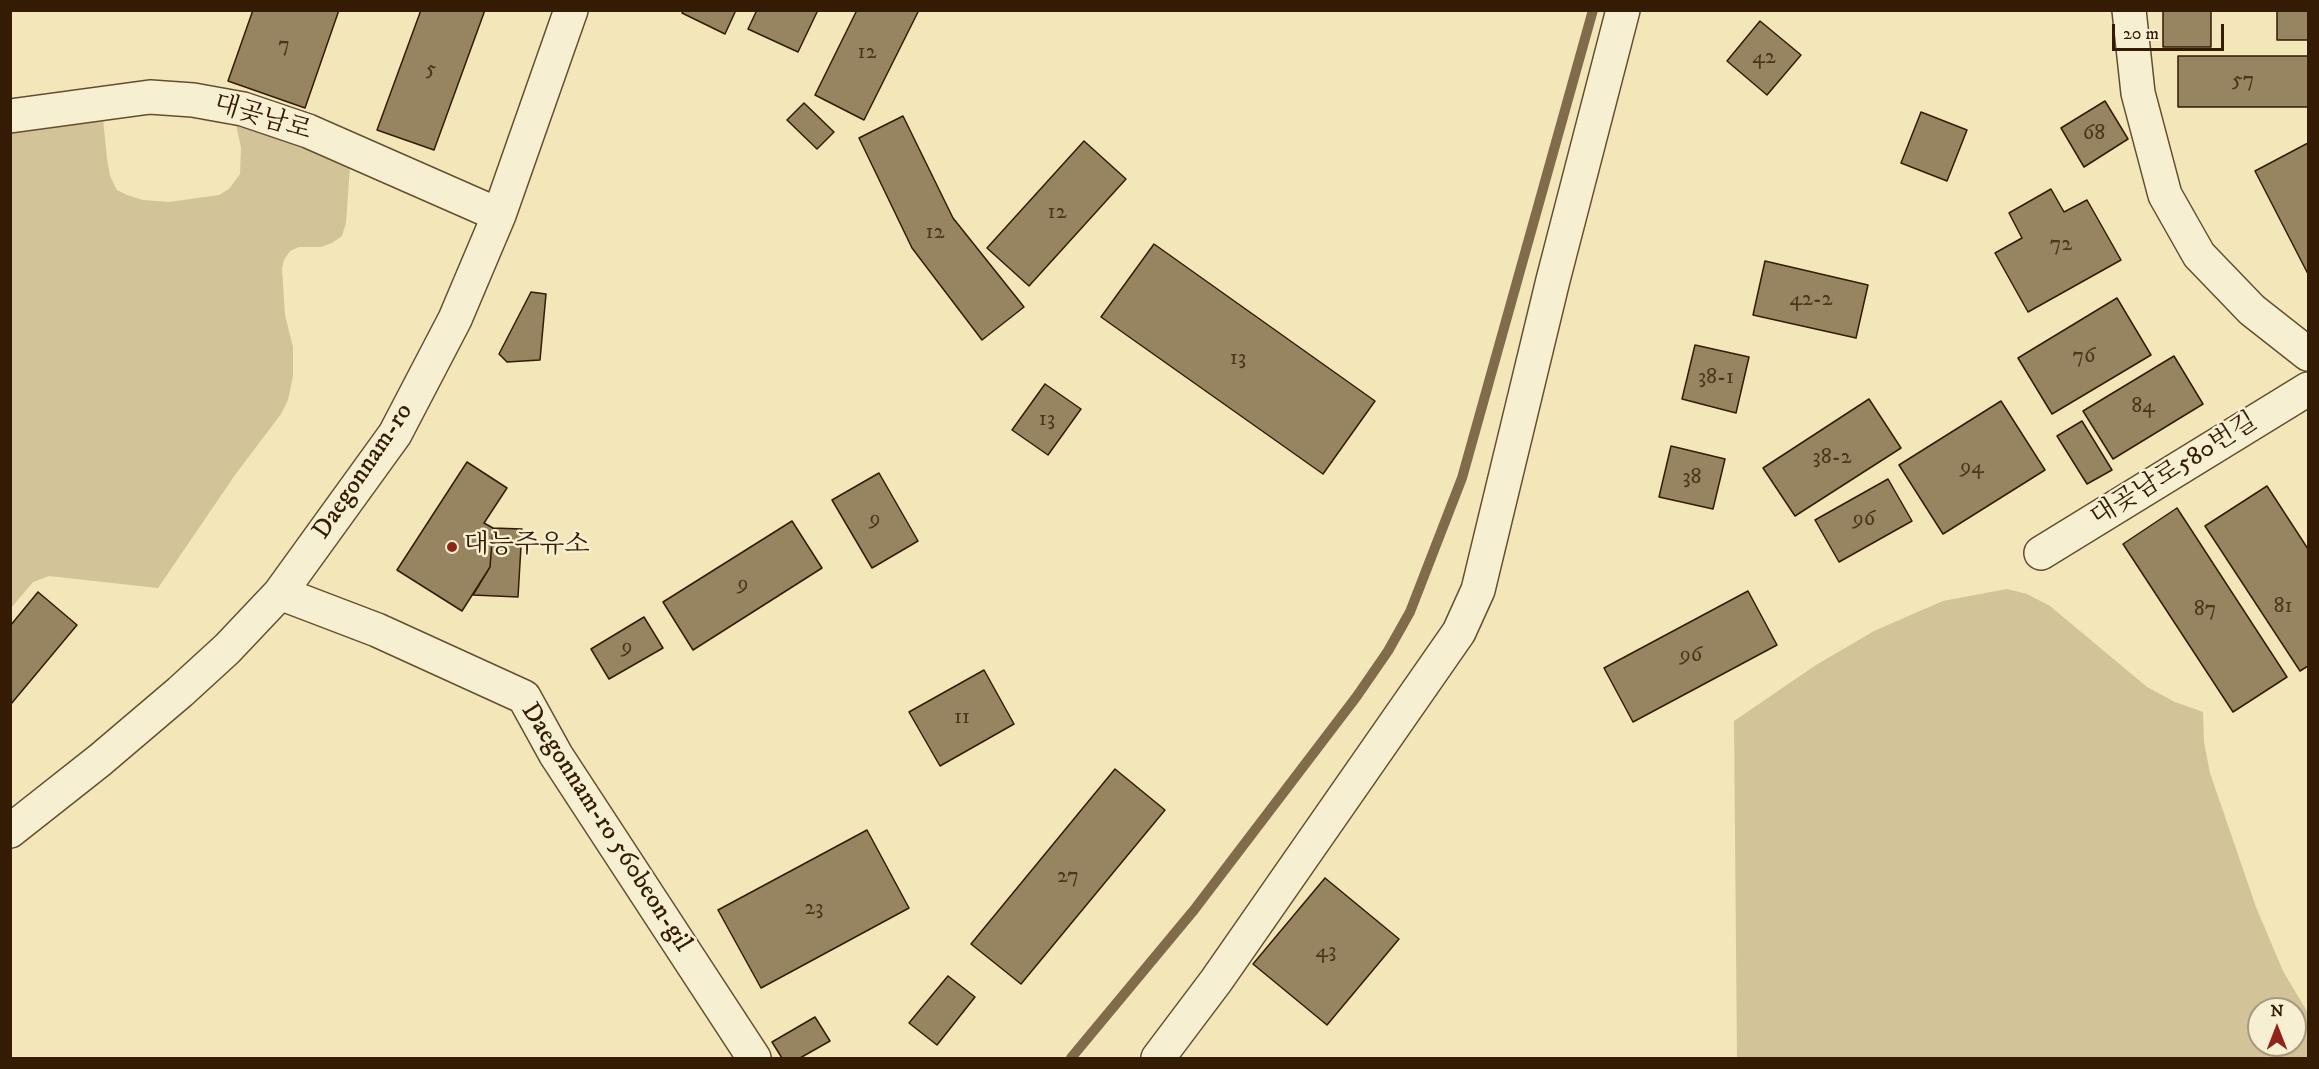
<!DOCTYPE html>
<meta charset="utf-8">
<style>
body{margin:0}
#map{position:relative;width:2319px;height:1069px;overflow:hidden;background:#f3e6b8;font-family:"IM FELL DW Pica",serif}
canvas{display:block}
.frame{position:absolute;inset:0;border:12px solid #341b03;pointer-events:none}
.north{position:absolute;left:2247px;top:997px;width:60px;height:60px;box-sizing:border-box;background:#f7efd1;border:2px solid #a99a7f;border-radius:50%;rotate:0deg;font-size:16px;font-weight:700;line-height:24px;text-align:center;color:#341b03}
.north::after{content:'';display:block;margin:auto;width:21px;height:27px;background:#8f2418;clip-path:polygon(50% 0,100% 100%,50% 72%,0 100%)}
.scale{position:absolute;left:2112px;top:24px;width:112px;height:27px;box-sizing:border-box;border:3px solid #341b03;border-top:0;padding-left:8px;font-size:18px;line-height:21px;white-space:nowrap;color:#341b03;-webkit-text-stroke:4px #f7efd1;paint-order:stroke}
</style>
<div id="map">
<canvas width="2319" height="1069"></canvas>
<div class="frame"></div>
<div class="north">N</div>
<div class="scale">20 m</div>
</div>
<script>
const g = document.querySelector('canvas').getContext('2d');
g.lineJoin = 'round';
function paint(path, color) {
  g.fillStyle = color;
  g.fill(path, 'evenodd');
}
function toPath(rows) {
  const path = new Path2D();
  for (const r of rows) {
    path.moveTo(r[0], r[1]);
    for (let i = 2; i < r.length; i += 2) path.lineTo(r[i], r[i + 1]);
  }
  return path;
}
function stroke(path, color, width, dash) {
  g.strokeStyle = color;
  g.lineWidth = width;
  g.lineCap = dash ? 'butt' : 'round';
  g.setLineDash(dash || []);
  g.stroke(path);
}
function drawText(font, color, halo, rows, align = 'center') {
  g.font = font + ' "IM FELL DW Pica","Noto Serif KR",serif';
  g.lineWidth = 5;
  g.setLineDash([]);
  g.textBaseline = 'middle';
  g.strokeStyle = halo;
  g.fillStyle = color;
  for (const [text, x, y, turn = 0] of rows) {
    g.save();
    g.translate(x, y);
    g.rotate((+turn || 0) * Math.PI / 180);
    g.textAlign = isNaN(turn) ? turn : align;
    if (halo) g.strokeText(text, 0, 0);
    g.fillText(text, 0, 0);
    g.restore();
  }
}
const green = toPath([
 [103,118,107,159,110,176,117,190,127,195,143,200,169,202,219,195,229,189,240,174,241,147,235,120,275,134,350,166,346,223,342,236,332,243,321,247,299,247,290,251,284,260,282,269,285,315,293,347,293,376,288,400,281,414,235,475,158,588,49,576,33,582,11,608,11,129],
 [2007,589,2027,594,2050,606,2147,687,2175,702,2203,712,2204,742,2210,773,2256,907,2283,971,2308,1013,2308,1058,1737,1058,1734,721,1816,665,1874,631,1943,601],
 [2259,1009,2295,1009,2295,1045,2259,1045]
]);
const stream = toPath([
 [1071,1058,1194,910,1357,696,1388,651,1410,612,1462,478,1593,10]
]);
const building = toPath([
 [253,10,339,10,305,108,228,81,253,10],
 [421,10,485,10,434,150,377,130,421,10],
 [684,10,736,10,725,34,682,13,684,10],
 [757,10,818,10,798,52,748,29,757,10],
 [857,10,919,10,864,120,815,95,857,10],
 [2163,10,2211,10,2211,47,2163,47,2163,10],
 [2277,10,2308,10,2308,40,2277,40,2277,10],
 [1760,21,1801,55,1767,95,1727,61,1760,21],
 [2178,56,2308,56,2308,107,2178,107,2178,56],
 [2105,101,2128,139,2084,167,2061,128,2105,101],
 [804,103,834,132,817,149,787,120,804,103],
 [1921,112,1967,130,1947,181,1901,163,1921,112],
 [903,116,953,218,1024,307,982,340,912,248,859,138,903,116],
 [1084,141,1126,179,1029,286,987,248,1084,141],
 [2308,143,2308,274,2255,171,2308,143],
 [2051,189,2064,212,2087,200,2121,260,2028,312,1995,253,2022,238,2009,213,2051,189],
 [1154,244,1375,401,1323,474,1101,317,1154,244],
 [1765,261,1868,285,1856,338,1753,315,1765,261],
 [531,292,546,294,540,360,507,362,499,354,531,292],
 [2117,298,2151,355,2052,414,2018,358,2117,298],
 [1695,345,1749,357,1736,413,1682,399,1695,345],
 [2174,356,2203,404,2113,459,2083,411,2174,356],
 [1045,384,1081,409,1048,455,1012,430,1045,384],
 [1869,399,1901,448,1795,516,1763,468,1869,399],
 [2001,401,2045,470,1943,534,1899,465,2001,401],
 [2082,421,2112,470,2087,484,2057,436,2082,421],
 [1671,446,1725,459,1713,509,1659,497,1671,446],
 [467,462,507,488,484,523,493,528,490,567,462,611,397,570,467,462],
 [879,473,918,541,872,568,832,500,879,473],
 [1888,479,1912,521,1839,562,1815,520,1888,479],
 [2267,486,2308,549,2308,666,2300,671,2205,526,2267,486],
 [2177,508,2287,677,2233,712,2123,544,2177,508],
 [792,521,822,568,693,650,663,602,792,521],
 [493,528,522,529,518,597,473,595,490,567,493,528],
 [1748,591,1777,645,1633,722,1604,668,1748,591],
 [38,592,77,625,11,704,10,626,38,592],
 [644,617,663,648,609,679,591,649,644,617],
 [984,670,1014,724,940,766,909,712,984,670],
 [1115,769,1165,810,1021,984,971,944,1115,769],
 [867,830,909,908,761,988,718,910,867,830],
 [1325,878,1399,939,1327,1025,1253,964,1325,878],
 [948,976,975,997,937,1045,909,1023,948,976],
 [815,1017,830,1041,800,1058,782,1058,772,1042,815,1017]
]);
const minor = toPath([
 [2129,10,2138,93,2165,195,2199,255,2252,310,2308,354],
 [10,116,150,97,193,100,243,109,308,131,499,215],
 [2041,553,2308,389],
 [280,593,377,630,524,697,556,755,754,1058],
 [10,831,100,760,180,692,227,649,280,593,395,434,455,319,499,215,571,10],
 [1158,1058,1216,981,1459,632,1478,590,1553,280,1623,10]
]);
const markers = [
 [452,547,6,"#8f2418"]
];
const numberNames = [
 ["7",284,46],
 ["12",867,53],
 ["42",1764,58],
 ["5",431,70],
 ["57",2243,81],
 ["68",2094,134],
 ["12",1057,213],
 ["12",935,233],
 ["72",2061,245],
 ["42-2",1811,300],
 ["76",2084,357],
 ["13",1238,359],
 ["38-1",1716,378],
 ["84",2143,407],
 ["13",1047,420],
 ["38-2",1832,458],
 ["94",1972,468],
 ["38",1692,478],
 ["9",875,520],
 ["96",1864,520],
 ["9",743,585],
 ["81",2283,607],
 ["87",2205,610],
 ["9",627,648],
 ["96",1691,656],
 ["11",962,718],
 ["27",1068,877],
 ["23",814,909],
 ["43",1326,952]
];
const streetNames = [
 ["대곶남로",262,119,17],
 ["대곶남로580번길",2175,471,-32],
 ["Daegonnam-ro",364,472,-56],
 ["Daegonnam-ro 560beon-gil",605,828,57]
];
const poiNames = [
 ["대능주유소",464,547]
];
paint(green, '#d3c399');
stroke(stream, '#806b4a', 10);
paint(building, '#978561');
stroke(building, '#341b03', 1.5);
stroke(minor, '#644e30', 36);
stroke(minor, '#f7efd1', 33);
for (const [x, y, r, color] of markers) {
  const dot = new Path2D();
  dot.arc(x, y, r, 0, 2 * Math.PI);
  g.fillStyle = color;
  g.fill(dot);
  stroke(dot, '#f7efd1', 2);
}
drawText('22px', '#4d361a', null, numberNames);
drawText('26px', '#341b03', '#f7efd1', streetNames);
drawText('26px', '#341b03', '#f7efd1', poiNames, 'left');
</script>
